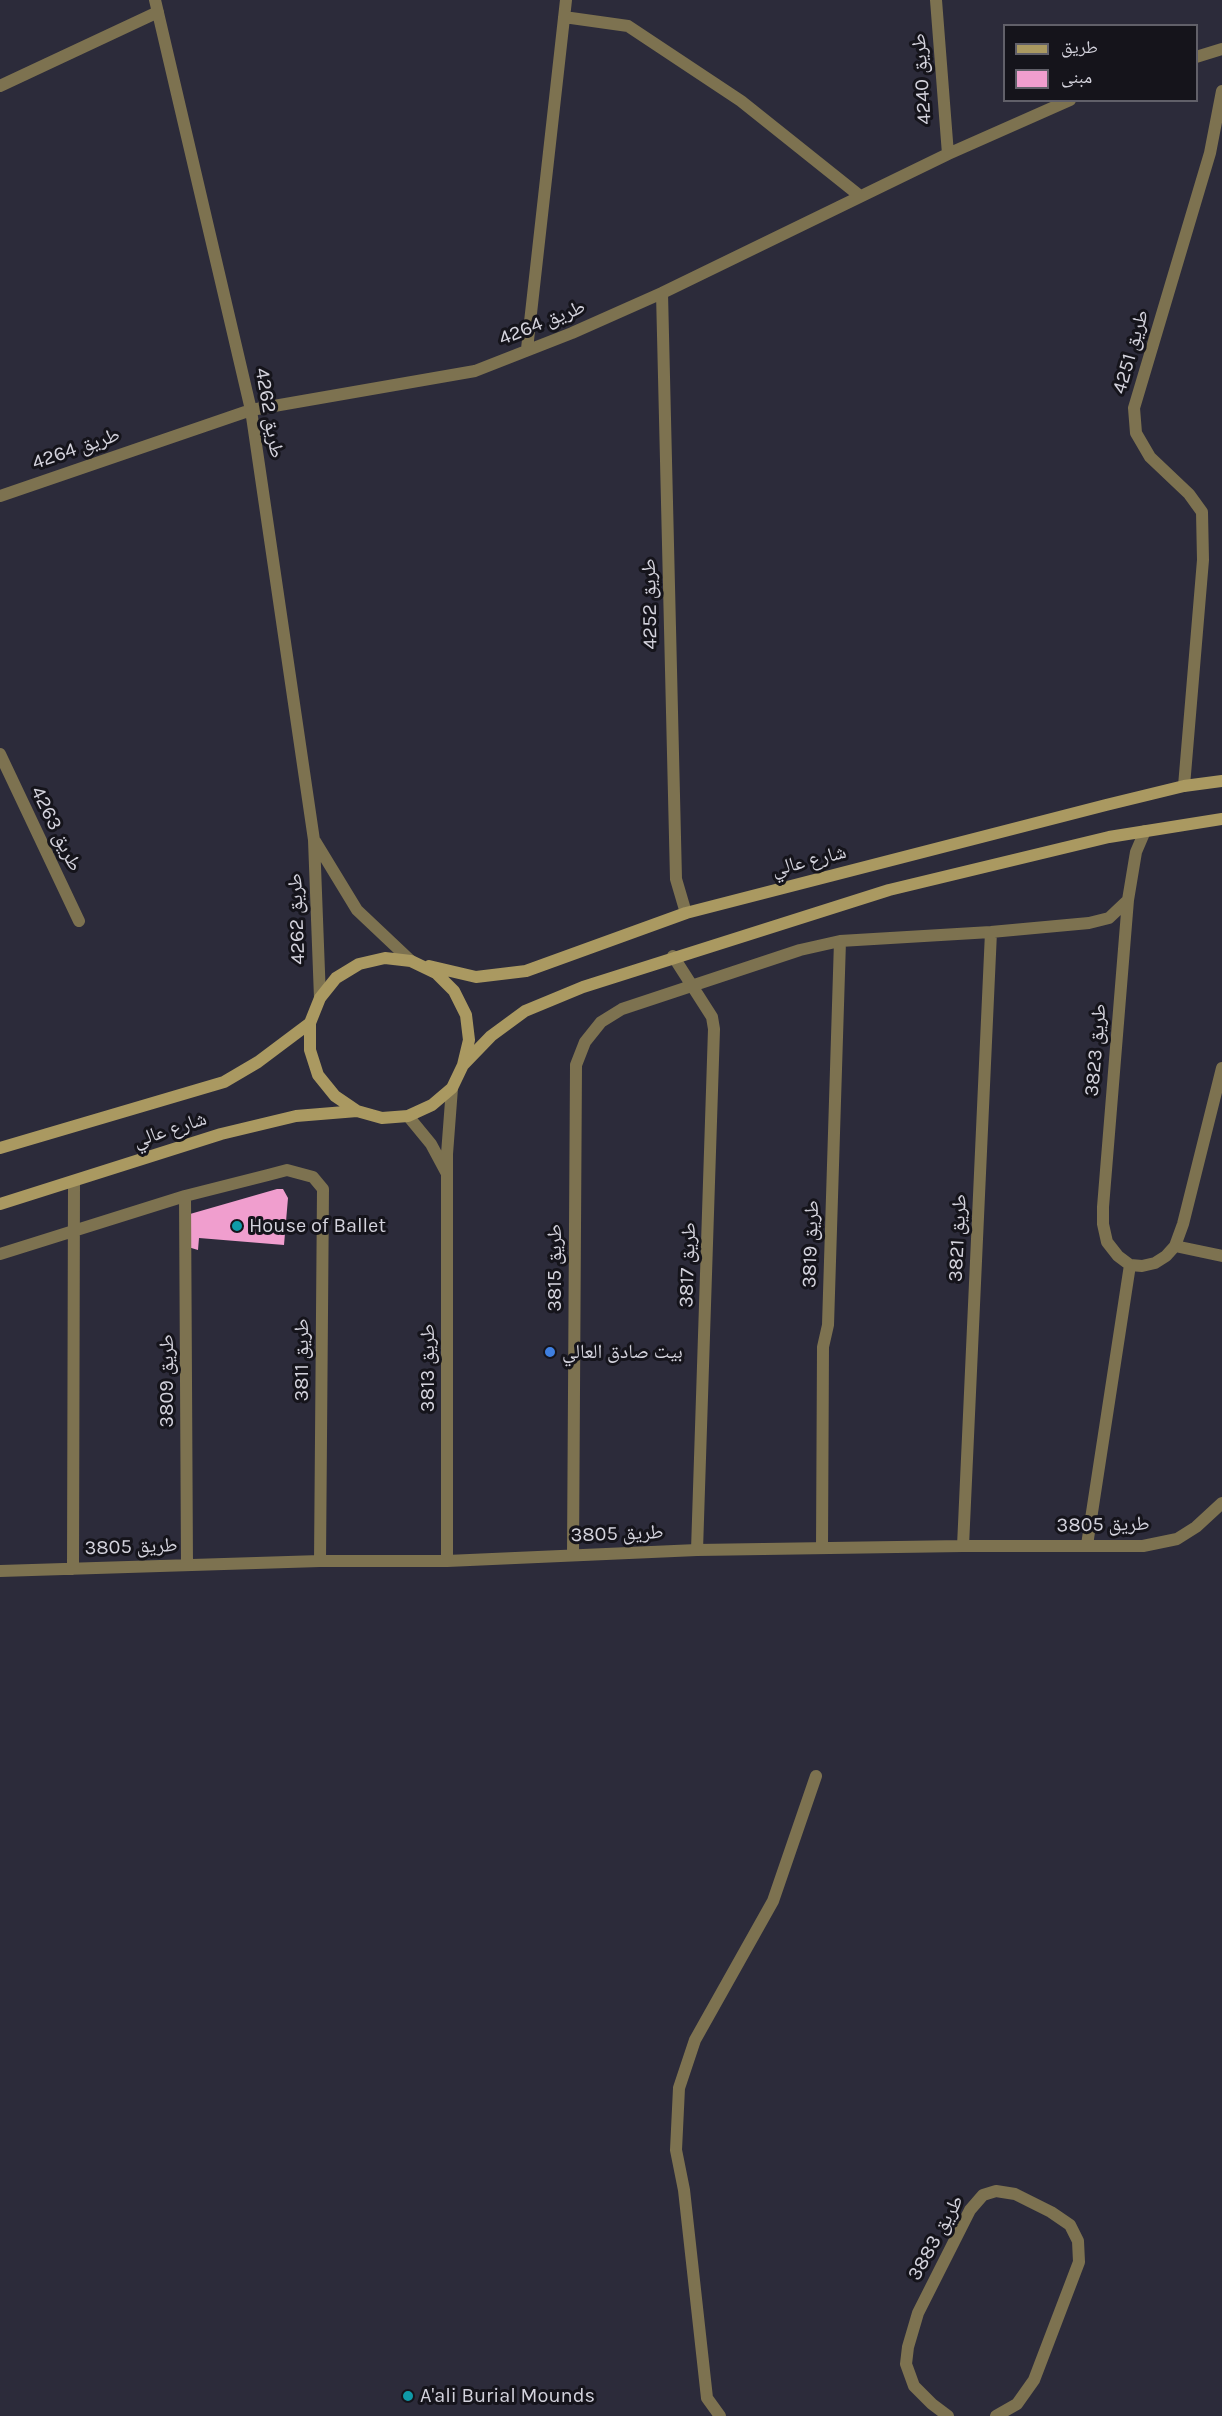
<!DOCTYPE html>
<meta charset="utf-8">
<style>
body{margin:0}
#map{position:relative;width:1222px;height:2416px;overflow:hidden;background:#2c2b3a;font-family:Karla,"Noto Naskh Arabic",sans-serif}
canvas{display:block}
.legend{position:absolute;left:1003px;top:24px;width:195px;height:78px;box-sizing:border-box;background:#15141b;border:2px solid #616069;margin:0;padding:8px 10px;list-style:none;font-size:18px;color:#d4d3dd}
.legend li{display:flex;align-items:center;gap:12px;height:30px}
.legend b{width:30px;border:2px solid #616069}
</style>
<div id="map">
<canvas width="1222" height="2416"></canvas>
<ul class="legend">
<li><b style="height:8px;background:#aa9961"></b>طريق</li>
<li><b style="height:16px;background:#f09ece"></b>مبنى</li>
</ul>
</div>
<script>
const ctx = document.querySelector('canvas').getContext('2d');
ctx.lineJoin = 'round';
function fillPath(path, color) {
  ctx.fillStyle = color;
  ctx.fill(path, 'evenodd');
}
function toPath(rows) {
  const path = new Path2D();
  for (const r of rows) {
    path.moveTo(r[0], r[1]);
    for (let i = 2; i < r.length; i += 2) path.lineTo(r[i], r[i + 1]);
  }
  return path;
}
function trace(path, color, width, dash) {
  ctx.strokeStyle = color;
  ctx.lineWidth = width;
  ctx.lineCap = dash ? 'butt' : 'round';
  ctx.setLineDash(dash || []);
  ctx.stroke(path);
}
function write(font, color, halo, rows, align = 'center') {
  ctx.font = font + ' Karla,"Noto Naskh Arabic",sans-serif';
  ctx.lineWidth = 6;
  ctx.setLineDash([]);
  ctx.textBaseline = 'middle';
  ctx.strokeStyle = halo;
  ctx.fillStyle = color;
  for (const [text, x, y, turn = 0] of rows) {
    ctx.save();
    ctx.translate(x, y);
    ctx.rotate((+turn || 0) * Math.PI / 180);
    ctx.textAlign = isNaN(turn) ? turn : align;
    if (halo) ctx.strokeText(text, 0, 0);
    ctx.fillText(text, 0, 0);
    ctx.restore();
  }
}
fillPath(toPath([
 [277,1189,283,1189,288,1198,284,1245,199,1238,198,1250,188,1247,190,1214]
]), '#f09ece');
trace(toPath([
 [720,2416,707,2398,684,2190,676,2150,679,2088,695,2040,773,1901,816,1776]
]), '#7d7250', 12);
trace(toPath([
 [155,0,251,410,314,840,320,998],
 [936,0,948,154],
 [564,17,628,26,741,101,860,196],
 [1196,57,1222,49],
 [0,86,158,12],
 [662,293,676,879,686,913],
 [527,349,566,0],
 [0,496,251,410,475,371,572,333,662,293,948,154,1070,100],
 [0,754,79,921],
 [1184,786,1203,560,1202,512,1189,494,1150,457,1136,433,1134,408,1210,153,1222,91],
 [1145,831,1136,852,1128,900,1103,1207,1103,1224,1107,1242,1118,1256,1130,1265,1142,1266,1155,1263,1166,1256,1175,1246,1183,1224,1222,1068],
 [315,841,357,910,411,961],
 [673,956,712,1017,714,1029,697,1550],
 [408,1116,431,1144,446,1172],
 [185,1196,187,1565],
 [1175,1246,1222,1256],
 [0,1254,185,1196,268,1175,287,1170,313,1177,323,1189,320,1561],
 [1087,1545,1130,1265],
 [963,1546,991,932],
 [822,1548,823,1347,828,1325,840,941],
 [573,1555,576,1065,585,1042,601,1022,622,1009,800,950,840,941,991,932,1089,923,1109,918,1128,900],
 [447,1561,447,1154,452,1088],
 [73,1569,74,1181],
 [0,1571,320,1561,447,1561,697,1550,963,1546,1143,1546,1177,1539,1196,1527,1222,1503],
 [948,2416,932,2404,914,2386,906,2364,908,2347,918,2313,970,2210,983,2195,996,2191,1015,2194,1051,2212,1070,2225,1078,2241,1079,2262,1034,2380,1017,2404,996,2416]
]), '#7d7250', 12);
trace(toPath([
 [429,966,476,977,526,971,686,913,1106,805,1184,786,1222,781],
 [463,1065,469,1040,466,1015,454,991,436,973,411,961,385,958,359,964,336,978,320,998,310,1023,310,1050,318,1075,335,1096,357,1111,382,1118,408,1116,432,1105,452,1088,463,1065,491,1036,525,1011,583,987,889,890,1109,837,1222,819],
 [0,1148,224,1082,258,1062,310,1023],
 [0,1204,221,1134,296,1116,357,1111]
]), '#aa9961', 12);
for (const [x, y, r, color] of [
 [237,1226,6,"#0f9aa8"],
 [550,1352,6,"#3f7fe0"],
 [408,2396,6,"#0f9aa8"]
]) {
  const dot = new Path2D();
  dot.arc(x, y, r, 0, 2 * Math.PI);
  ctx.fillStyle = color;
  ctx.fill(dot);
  trace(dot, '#15141b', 2);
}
write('20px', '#d4d3dd', '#15141b', [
 ["طريق 4240",922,79,-94],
 ["طريق 4264",542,323,-22],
 ["طريق 4251",1131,352,-74],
 ["طريق 4262",269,413,80],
 ["طريق 4264",76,449,-19],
 ["طريق 4252",650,604,-91],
 ["طريق 4263",56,829,64],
 ["شارع عالي",809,861,-14],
 ["طريق 4262",297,919,-92],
 ["طريق 3823",1096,1050,-85],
 ["شارع عالي",170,1130,-18],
 ["طريق 3821",958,1238,-87],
 ["طريق 3819",811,1244,-88],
 ["طريق 3817",688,1265,-88],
 ["طريق 3815",555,1268,-90],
 ["طريق 3811",302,1360,-90],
 ["طريق 3813",428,1368,-90],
 ["طريق 3809",167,1381,-90],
 ["طريق 3805",1103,1525,-1],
 ["طريق 3805",617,1534,-2],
 ["طريق 3805",131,1547,-2],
 ["طريق 3883",936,2238,-61]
]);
write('20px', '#d4d3dd', '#15141b', [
 ["House of Ballet",249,1226],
 ["بيت صادق العالي",562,1352],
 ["A'ali Burial Mounds",420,2396]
], 'left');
</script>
